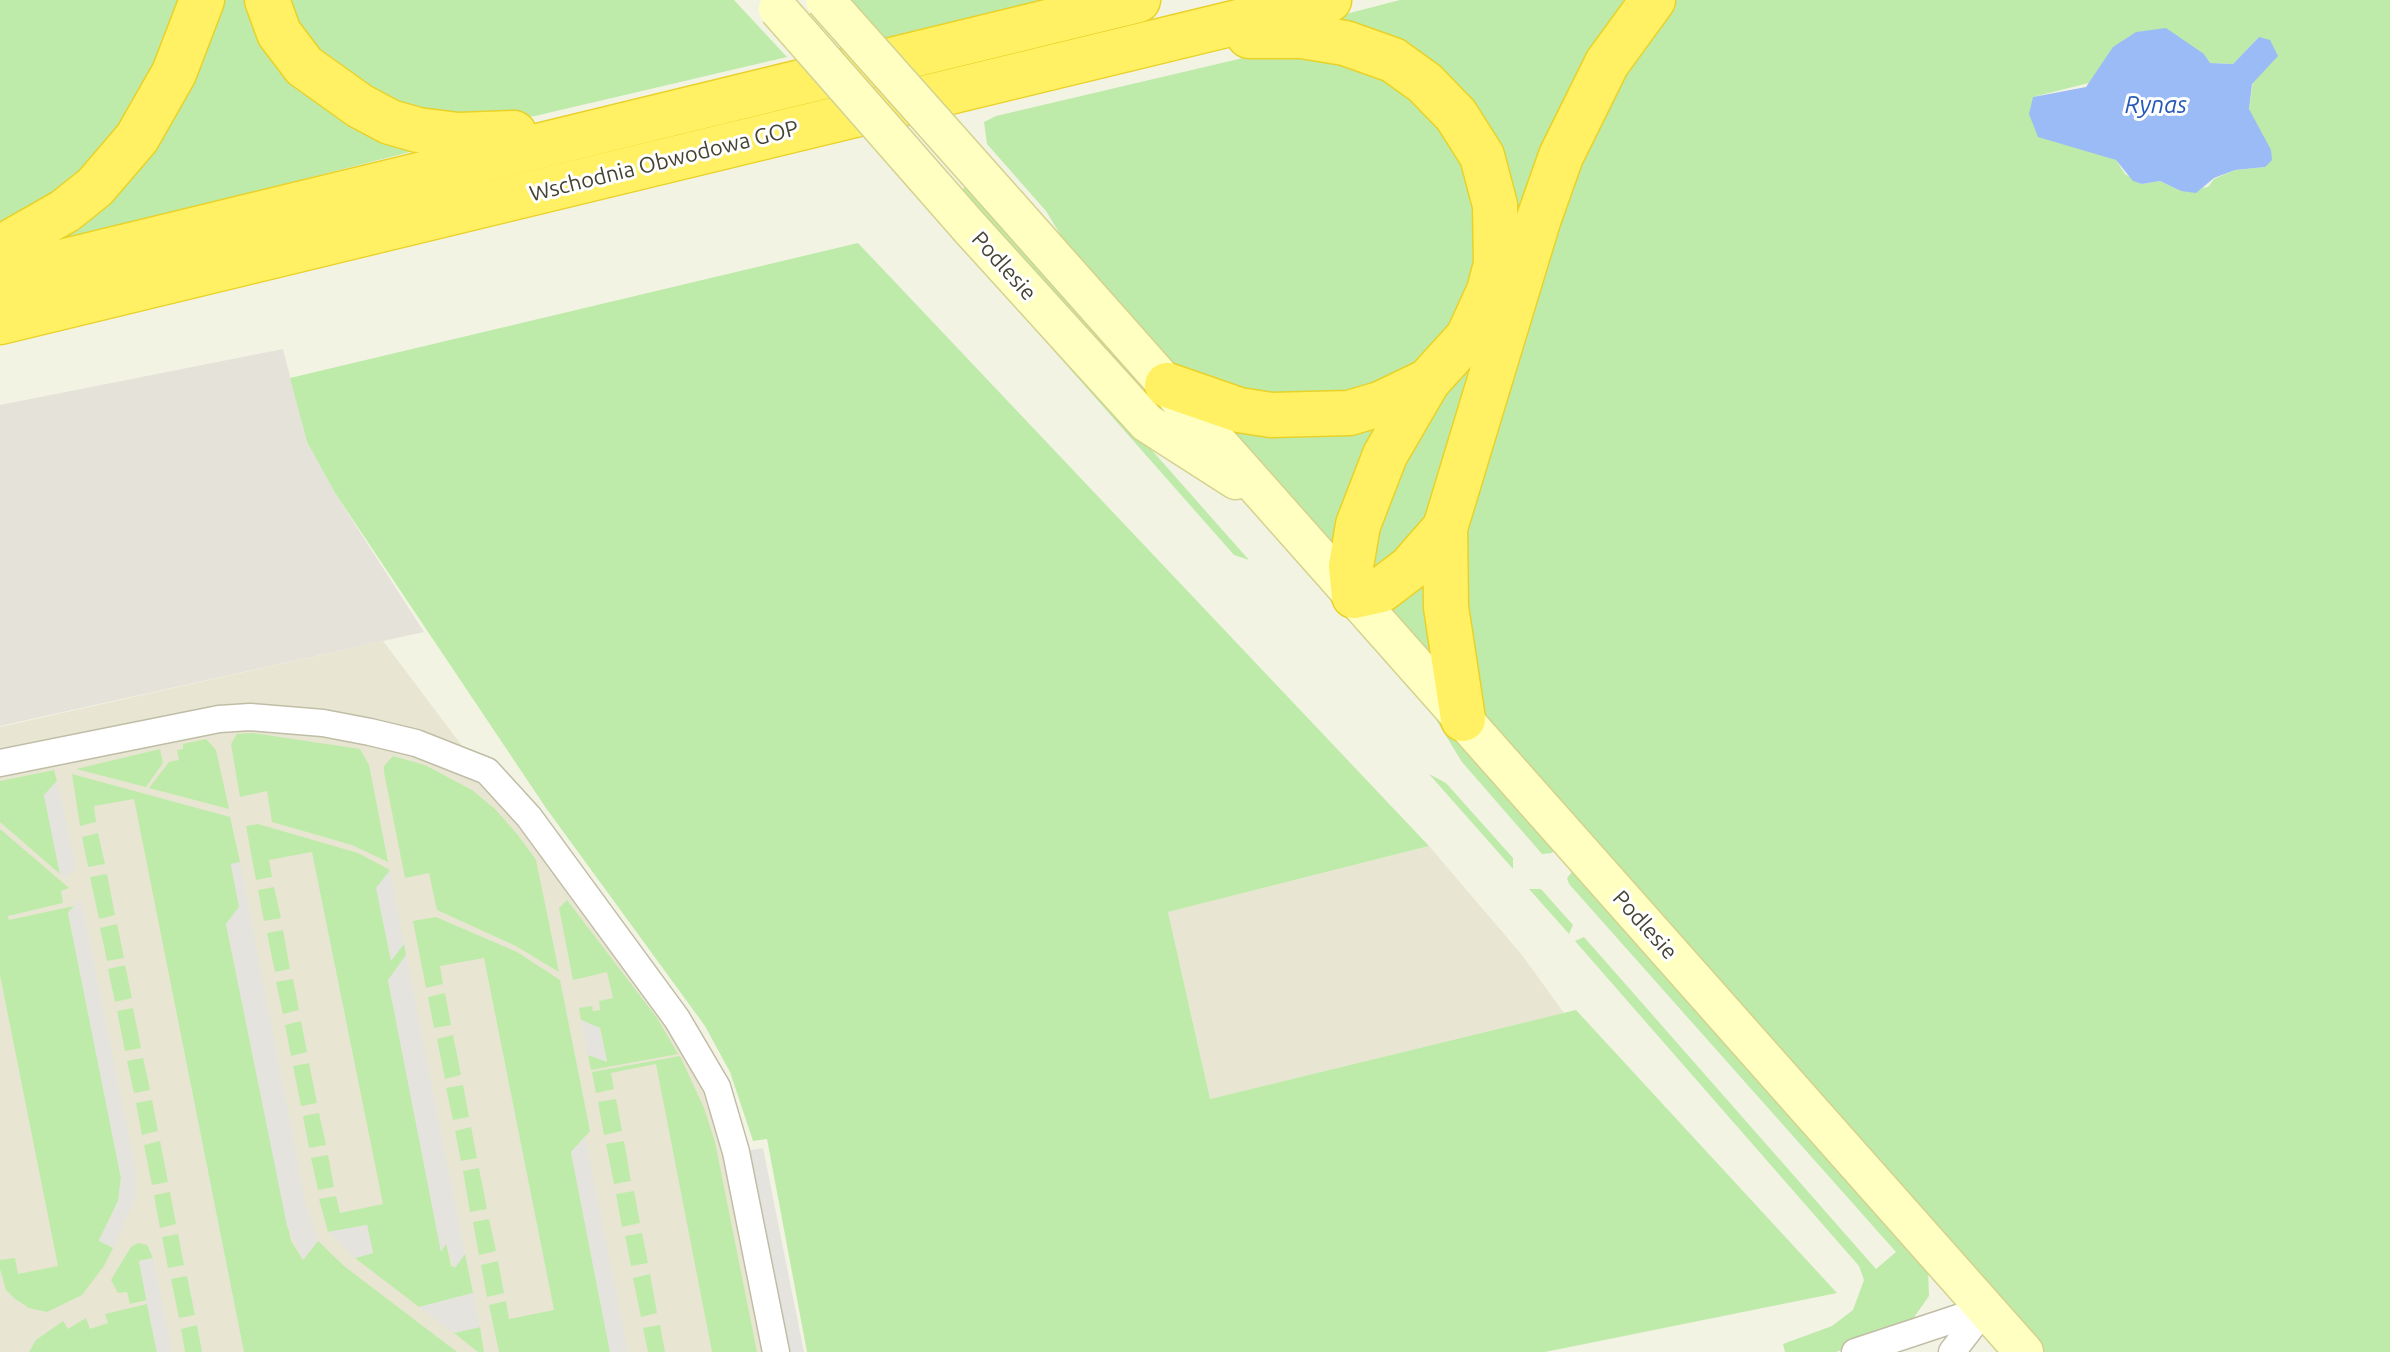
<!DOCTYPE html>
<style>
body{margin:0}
canvas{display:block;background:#f3f3e4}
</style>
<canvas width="2390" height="1352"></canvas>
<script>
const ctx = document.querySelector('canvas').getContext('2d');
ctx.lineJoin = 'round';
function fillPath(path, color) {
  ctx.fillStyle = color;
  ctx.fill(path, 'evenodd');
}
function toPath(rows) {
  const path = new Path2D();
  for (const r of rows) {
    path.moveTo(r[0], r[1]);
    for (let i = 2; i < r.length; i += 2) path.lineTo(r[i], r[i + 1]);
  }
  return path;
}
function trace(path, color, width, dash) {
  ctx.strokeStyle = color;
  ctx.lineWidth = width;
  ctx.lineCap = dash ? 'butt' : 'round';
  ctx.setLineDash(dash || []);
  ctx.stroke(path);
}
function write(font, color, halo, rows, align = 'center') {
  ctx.font = font + ' Ubuntu,sans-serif';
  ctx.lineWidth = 6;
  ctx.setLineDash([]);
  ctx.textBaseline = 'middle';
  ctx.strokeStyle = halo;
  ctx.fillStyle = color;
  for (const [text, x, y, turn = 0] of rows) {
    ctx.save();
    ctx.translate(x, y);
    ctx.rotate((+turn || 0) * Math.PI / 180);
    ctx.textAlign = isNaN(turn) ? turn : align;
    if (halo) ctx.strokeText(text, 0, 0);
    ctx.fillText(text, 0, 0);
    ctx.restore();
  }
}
fillPath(toPath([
 [383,641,663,1012,703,1086,718,1124,765,1352,0,1352,0,727],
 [1429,846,1522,955,1564,1013,1210,1099,1168,912]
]), '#e8e6d2');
fillPath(toPath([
 [283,349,307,442,335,493,424,632,0,726,0,405]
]), '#e5e3d9');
fillPath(toPath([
 [0,0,189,0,106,156,0,233],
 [213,0,254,0,417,146,410,152,26,250],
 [282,0,734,0,787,57,535,116,484,122,429,120,337,76],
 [844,0,1045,0,879,39],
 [1400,0,1632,0,1507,271,1494,153,1319,21],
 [1669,0,2390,0,2390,1352,2042,1352,1485,717,1453,570,1571,169],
 [2259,37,2249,109,2257,128,2265,167,2235,170,2214,179,2208,187,2181,191,2160,181,2142,184,2125,174,2116,160,2101,153,2033,97,2204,54,2210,63,2233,64],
 [1277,50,1385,75,1428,105,1475,183,1480,270,1440,345,1379,394,1269,404,1169,366,1074,257,1046,211,987,144,984,122,996,116],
 [967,186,1193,435,1188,439,1153,400,1102,357,960,191],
 [858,243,1429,846,1168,912,1210,1099,1576,1010,1837,1293,1545,1352,807,1352,767,1139,753,1141,730,1072,705,1026,546,808,335,493,307,442,290,378],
 [987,275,1026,308,1249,560,1234,555],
 [1482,344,1433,528,1361,585,1394,452],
 [1406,401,1342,560,1211,411],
 [1429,564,1446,671,1377,605],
 [1404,680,1555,848,1552,853,1542,854,1462,762,1435,718],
 [253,733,360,749,369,765,388,862,352,845,272,822,267,791,240,797,231,744,237,734],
 [206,739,216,750,229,809,149,788,169,762,179,760,177,750,183,749,183,744],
 [160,749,163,763,146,787,76,769],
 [393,756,425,765,472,790,495,809,517,834,536,860,559,972,516,946,437,910,429,873,405,878,384,772,384,766],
 [54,770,57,781,44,795,60,874,0,822,0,781],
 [72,774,230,817,240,862,231,865,239,907,226,924,291,1241,303,1260,318,1241,344,1266,457,1352,244,1352,134,799,94,806,96,822,80,826],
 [1429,774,1446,783,1513,858,1513,869],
 [258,824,358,853,390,870,377,889,391,960,404,944,406,955,388,980,441,1250,446,1243,451,1266,455,1267,465,1254,473,1293,419,1307,355,1258,373,1253,367,1225,328,1232,319,1199,336,1196,340,1213,383,1204,312,852,269,860,272,877,256,880,246,826],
 [0,829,69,888,61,891,63,903,8,916,9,920,74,906,68,913,121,1178,118,1201,99,1240,113,1248,104,1266,82,1295,47,1312,29,1308,14,1298,6,1290,0,1269,0,1260,15,1258,18,1274,58,1266,0,975],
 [98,833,105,864,88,867,82,837],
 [1573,871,1928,1268,1929,1296,1910,1323,1836,1352,1785,1352,1783,1344,1832,1326,1853,1310,1864,1280,1859,1266,1575,941,1584,937,1876,1269,1896,1252,1569,884,1567,878],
 [107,874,115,915,99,919,90,877],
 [274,887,281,918,264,921,258,890],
 [1529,889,1541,889,1573,925,1569,934],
 [567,900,657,1018,678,1054,591,1070,588,1055,607,1061,600,1028,581,1020,579,1008,592,1006,593,1011,600,1010,599,1001,613,998,607,972,573,980,559,908],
 [436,917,517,952,560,980,590,1131,571,1152,610,1352,499,1352,489,1305,506,1301,509,1319,554,1310,484,958,440,966,443,984,426,988,413,921],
 [117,924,124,958,107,961,100,928],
 [283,930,290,969,275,972,267,933],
 [125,965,132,998,115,1002,108,969],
 [293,979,299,1010,283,1014,276,982],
 [445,993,451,1025,434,1028,428,997],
 [133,1008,141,1048,125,1051,117,1011],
 [301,1021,307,1052,291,1056,285,1025],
 [453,1035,461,1075,445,1079,437,1039],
 [680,1056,704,1108,715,1142,757,1352,712,1352,656,1064,611,1073,614,1089,596,1093,592,1072],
 [143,1058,150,1090,134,1093,127,1061],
 [309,1063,317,1103,301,1106,293,1066],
 [463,1085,469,1117,453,1120,446,1088],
 [616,1099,622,1131,604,1135,598,1102],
 [152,1100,158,1131,142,1135,136,1103],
 [319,1113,326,1145,309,1148,303,1116],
 [471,1127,477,1158,461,1161,455,1131],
 [160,1141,168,1182,152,1185,144,1145],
 [624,1141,631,1181,614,1184,606,1144],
 [328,1155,334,1187,318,1190,311,1158],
 [479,1168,487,1209,470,1212,463,1171],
 [634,1191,640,1223,622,1227,616,1194],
 [170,1192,176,1224,160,1228,154,1195],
 [489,1219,496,1251,479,1255,473,1222],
 [642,1233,648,1263,631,1266,625,1236],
 [178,1234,184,1265,168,1268,162,1237],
 [138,1243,147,1245,153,1258,139,1261,147,1300,130,1304,127,1292,118,1293,111,1280,131,1247],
 [498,1261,504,1293,487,1297,481,1265],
 [650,1274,657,1313,641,1317,633,1278],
 [187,1276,195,1315,179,1318,171,1279],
 [147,1304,157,1352,29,1352,36,1340,63,1321,68,1329,86,1318,90,1329,108,1323,105,1314],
 [197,1325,202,1352,185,1352,181,1329],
 [660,1325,665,1352,648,1352,643,1328],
 [480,1327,484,1352,478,1352,454,1333]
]), '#beeba9');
fillPath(toPath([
 [57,781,76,869,66,878,60,874,44,795],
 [240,862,306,1205,318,1241,303,1260,287,1226,226,924,239,907,231,864],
 [390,870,404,944,391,961,376,888],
 [81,899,135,1168,135,1199,113,1248,99,1241,118,1201,121,1178,68,912],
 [406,955,465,1254,455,1268,446,1244,441,1252,388,980],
 [581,1020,600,1028,607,1062,588,1055],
 [585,1137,628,1352,610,1352,571,1152],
 [763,1148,804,1352,786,1352,747,1151],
 [367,1225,373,1253,355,1258,328,1232],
 [153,1258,172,1352,157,1352,147,1304,139,1261],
 [473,1293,480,1327,454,1333,419,1307]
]), '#e4e3dd');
fillPath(toPath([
 [2166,28,2204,54,2210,63,2233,64,2259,37,2270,40,2278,56,2252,84,2249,109,2271,150,2272,160,2265,167,2235,170,2214,178,2196,193,2181,191,2160,181,2142,184,2133,181,2116,160,2038,137,2029,114,2033,97,2086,87,2113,47,2136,32]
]), '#9bbbf6');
const street = toPath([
 [0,763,219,719,250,717,323,723,370,732,416,743,487,771,529,817,677,1019,717,1087,736,1152,776,1352],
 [1855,1352,1985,1309],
 [1952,1352,1985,1309]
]);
const secondary = toPath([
 [1009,207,2024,1352],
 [970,228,1147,423,1236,480]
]);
const highway = toPath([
 [267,0,279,33,304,66,360,106,390,122,418,130,458,135,514,133],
 [0,248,65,211,95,187,137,138,174,73,202,0],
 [0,277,1138,0],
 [0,322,1329,0],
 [1428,381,1385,455,1358,525,1351,566,1354,596,1381,590,1410,568,1445,528,1538,221,1561,156,1607,63,1653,0],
 [1167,385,1239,410,1271,415,1349,413,1380,404,1428,381,1468,337,1489,291,1496,264,1495,205,1482,156,1456,115,1425,83,1393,60,1345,43,1302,36,1249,36],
 [1445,528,1446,607,1463,719]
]);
trace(street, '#c0bda6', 29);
trace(secondary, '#d4d28e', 41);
trace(highway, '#e9d128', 47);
trace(street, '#fff', 26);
trace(secondary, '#ffffc2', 38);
trace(highway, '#fff163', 44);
const secondaryBridge = toPath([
 [825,0,1009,207],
 [778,9,970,228]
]);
trace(secondaryBridge, '#d4d28e', 41, []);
trace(secondaryBridge, '#ffffc2', 38);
write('22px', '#464333', '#fff', [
 ["Wschodnia Obwodowa GOP",664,161,-14],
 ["Podlesie",1004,266,48],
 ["Podlesie",1645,925,48]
]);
write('italic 24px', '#2557ba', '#fff', [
 ["Rynas",2156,105]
]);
</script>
